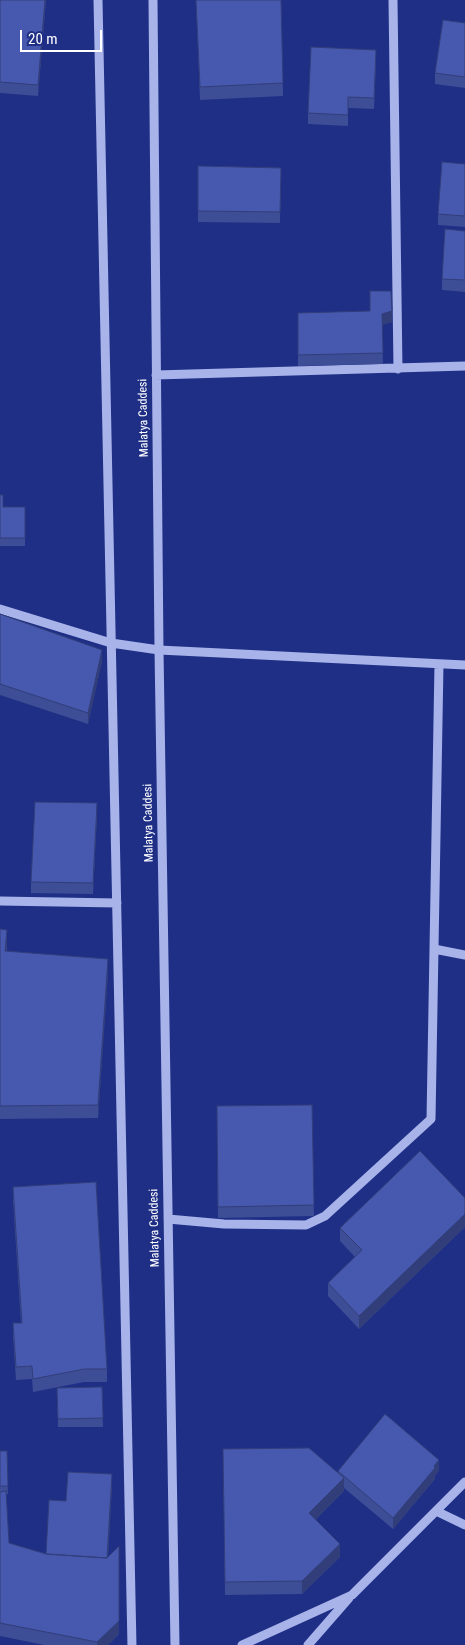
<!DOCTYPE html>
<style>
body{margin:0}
#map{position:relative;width:465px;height:1645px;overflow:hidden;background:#1f2f86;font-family:"Roboto Condensed",sans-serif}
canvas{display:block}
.scale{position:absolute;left:20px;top:30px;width:82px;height:22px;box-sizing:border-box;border:2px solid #fff;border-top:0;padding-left:6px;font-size:15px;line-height:18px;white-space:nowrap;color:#fff;-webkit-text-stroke:4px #1f2f86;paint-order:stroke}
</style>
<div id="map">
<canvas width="465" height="1645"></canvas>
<div class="scale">20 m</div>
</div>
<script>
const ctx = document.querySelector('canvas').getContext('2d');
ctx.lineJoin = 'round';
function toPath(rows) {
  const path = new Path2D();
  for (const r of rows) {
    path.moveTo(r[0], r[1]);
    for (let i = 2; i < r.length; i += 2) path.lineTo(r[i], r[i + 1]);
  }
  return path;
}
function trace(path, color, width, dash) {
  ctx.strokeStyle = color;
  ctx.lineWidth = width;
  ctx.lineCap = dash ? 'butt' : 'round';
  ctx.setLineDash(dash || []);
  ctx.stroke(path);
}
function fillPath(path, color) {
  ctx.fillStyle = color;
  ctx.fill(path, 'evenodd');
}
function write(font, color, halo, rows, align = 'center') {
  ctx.font = font + ' "Roboto Condensed",sans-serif';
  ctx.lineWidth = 4;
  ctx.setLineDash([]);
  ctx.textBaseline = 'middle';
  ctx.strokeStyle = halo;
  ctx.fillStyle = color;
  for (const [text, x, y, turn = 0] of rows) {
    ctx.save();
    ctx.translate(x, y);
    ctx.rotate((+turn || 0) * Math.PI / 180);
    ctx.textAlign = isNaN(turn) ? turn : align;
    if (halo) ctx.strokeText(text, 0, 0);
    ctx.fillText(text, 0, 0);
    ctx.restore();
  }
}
trace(toPath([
 [98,0,132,1645],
 [153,0,159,650,175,1645],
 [393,0,398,369],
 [156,375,465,366],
 [0,609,111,643,159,650,465,665],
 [0,901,117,903],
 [434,949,465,955],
 [168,1219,224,1224,306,1225,325,1216,431,1119,439,664],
 [436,1511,465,1525],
 [242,1645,352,1595,465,1482],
 [308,1645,349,1598]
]), '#a8b3ea', 9);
fillPath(toPath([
 [0,0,46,0,38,96,0,93],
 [196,0,281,0,283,96,200,100],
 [465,23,465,88,435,84,435,73],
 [376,61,374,109,348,108,348,126,308,124,308,113],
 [465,164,465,227,438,225,438,214],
 [198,166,281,168,280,223,198,222],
 [465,231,465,292,442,290,442,279],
 [298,313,392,322,382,325,383,364,298,366],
 [0,495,3,507,25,507,25,546,0,546],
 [0,614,102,661,88,724,0,695],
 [97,814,93,894,31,893,31,882],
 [0,929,7,943,7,951,108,972,98,1118,0,1119],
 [312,1105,314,1216,218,1218,217,1106],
 [13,1187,107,1369,107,1382,84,1382,33,1392,32,1379,16,1380,13,1336,13,1323,21,1323,13,1200],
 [465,1198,465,1227,359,1329,328,1296,328,1283,355,1257,340,1241,340,1228],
 [102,1387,103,1427,58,1427,57,1388],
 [223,1449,338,1472,338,1471,439,1471,435,1476,435,1479,393,1529,344,1488,344,1491,316,1519,340,1557,302,1594,225,1595],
 [0,1451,7,1451,8,1494,6,1494,9,1543,46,1554,66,1501,112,1485,108,1557,119,1634,108,1645,44,1645,0,1636]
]), '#3d4d96');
fillPath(toPath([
 [45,0,46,0,38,96,38,85],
 [392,311,392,322,382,325,382,314],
 [102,650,102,661,88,724,88,713],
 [97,803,97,814,93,894,93,883],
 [7,930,7,943,5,964,5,951],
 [108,959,108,972,98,1118,98,1105],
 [465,1214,465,1227,359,1329,359,1316],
 [439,1460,439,1471,435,1476,435,1479,393,1529,393,1518],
 [112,1474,112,1485,107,1571,107,1559],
 [344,1478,344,1491,309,1526,309,1513],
 [340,1544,340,1557,302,1594,302,1581],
 [119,1621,119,1634,108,1645,97,1645,97,1642]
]), '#323e7a');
const building = toPath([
 [0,0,45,0,38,85,0,82,0,0],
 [196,0,281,0,283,83,200,87,196,0],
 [443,20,465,23,465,77,435,73,443,20],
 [311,47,376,50,374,98,348,97,348,115,308,113,311,47],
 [442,162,465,164,465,216,438,214,442,162],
 [198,166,281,168,280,212,198,211,198,166],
 [445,229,465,231,465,280,442,279,445,229],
 [370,291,391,291,392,311,382,314,383,353,298,355,298,313,370,311,370,291],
 [0,495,3,495,3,507,25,507,25,538,0,538,0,495],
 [0,614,102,650,88,713,0,684,0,614],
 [35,802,97,803,93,883,31,882,35,802],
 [0,929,7,930,5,951,108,959,98,1105,0,1106,0,929],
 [312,1105,314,1205,218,1207,217,1106,312,1105],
 [420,1151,465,1198,465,1214,359,1316,328,1283,362,1250,340,1228,420,1151],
 [96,1182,107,1369,84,1369,33,1379,32,1366,16,1367,13,1323,22,1323,13,1187,96,1182],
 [102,1387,103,1418,58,1419,57,1388,102,1387],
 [385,1414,439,1460,434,1466,435,1468,393,1518,338,1471,385,1414],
 [309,1448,344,1478,309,1513,340,1544,302,1581,225,1582,223,1449,309,1448],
 [0,1451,7,1451,8,1486,0,1486,0,1451],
 [68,1472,112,1474,107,1558,46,1554,49,1500,66,1501,68,1472],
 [6,1491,9,1543,46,1554,107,1558,119,1546,119,1621,97,1642,0,1623,0,1492,6,1491]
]);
fillPath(building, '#4759ae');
trace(building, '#323e7a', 1);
write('12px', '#fff', '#1f2f86', [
 ["Malatya Caddesi",144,418,-91],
 ["Malatya Caddesi",149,823,-91],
 ["Malatya Caddesi",155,1228,-91]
]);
</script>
